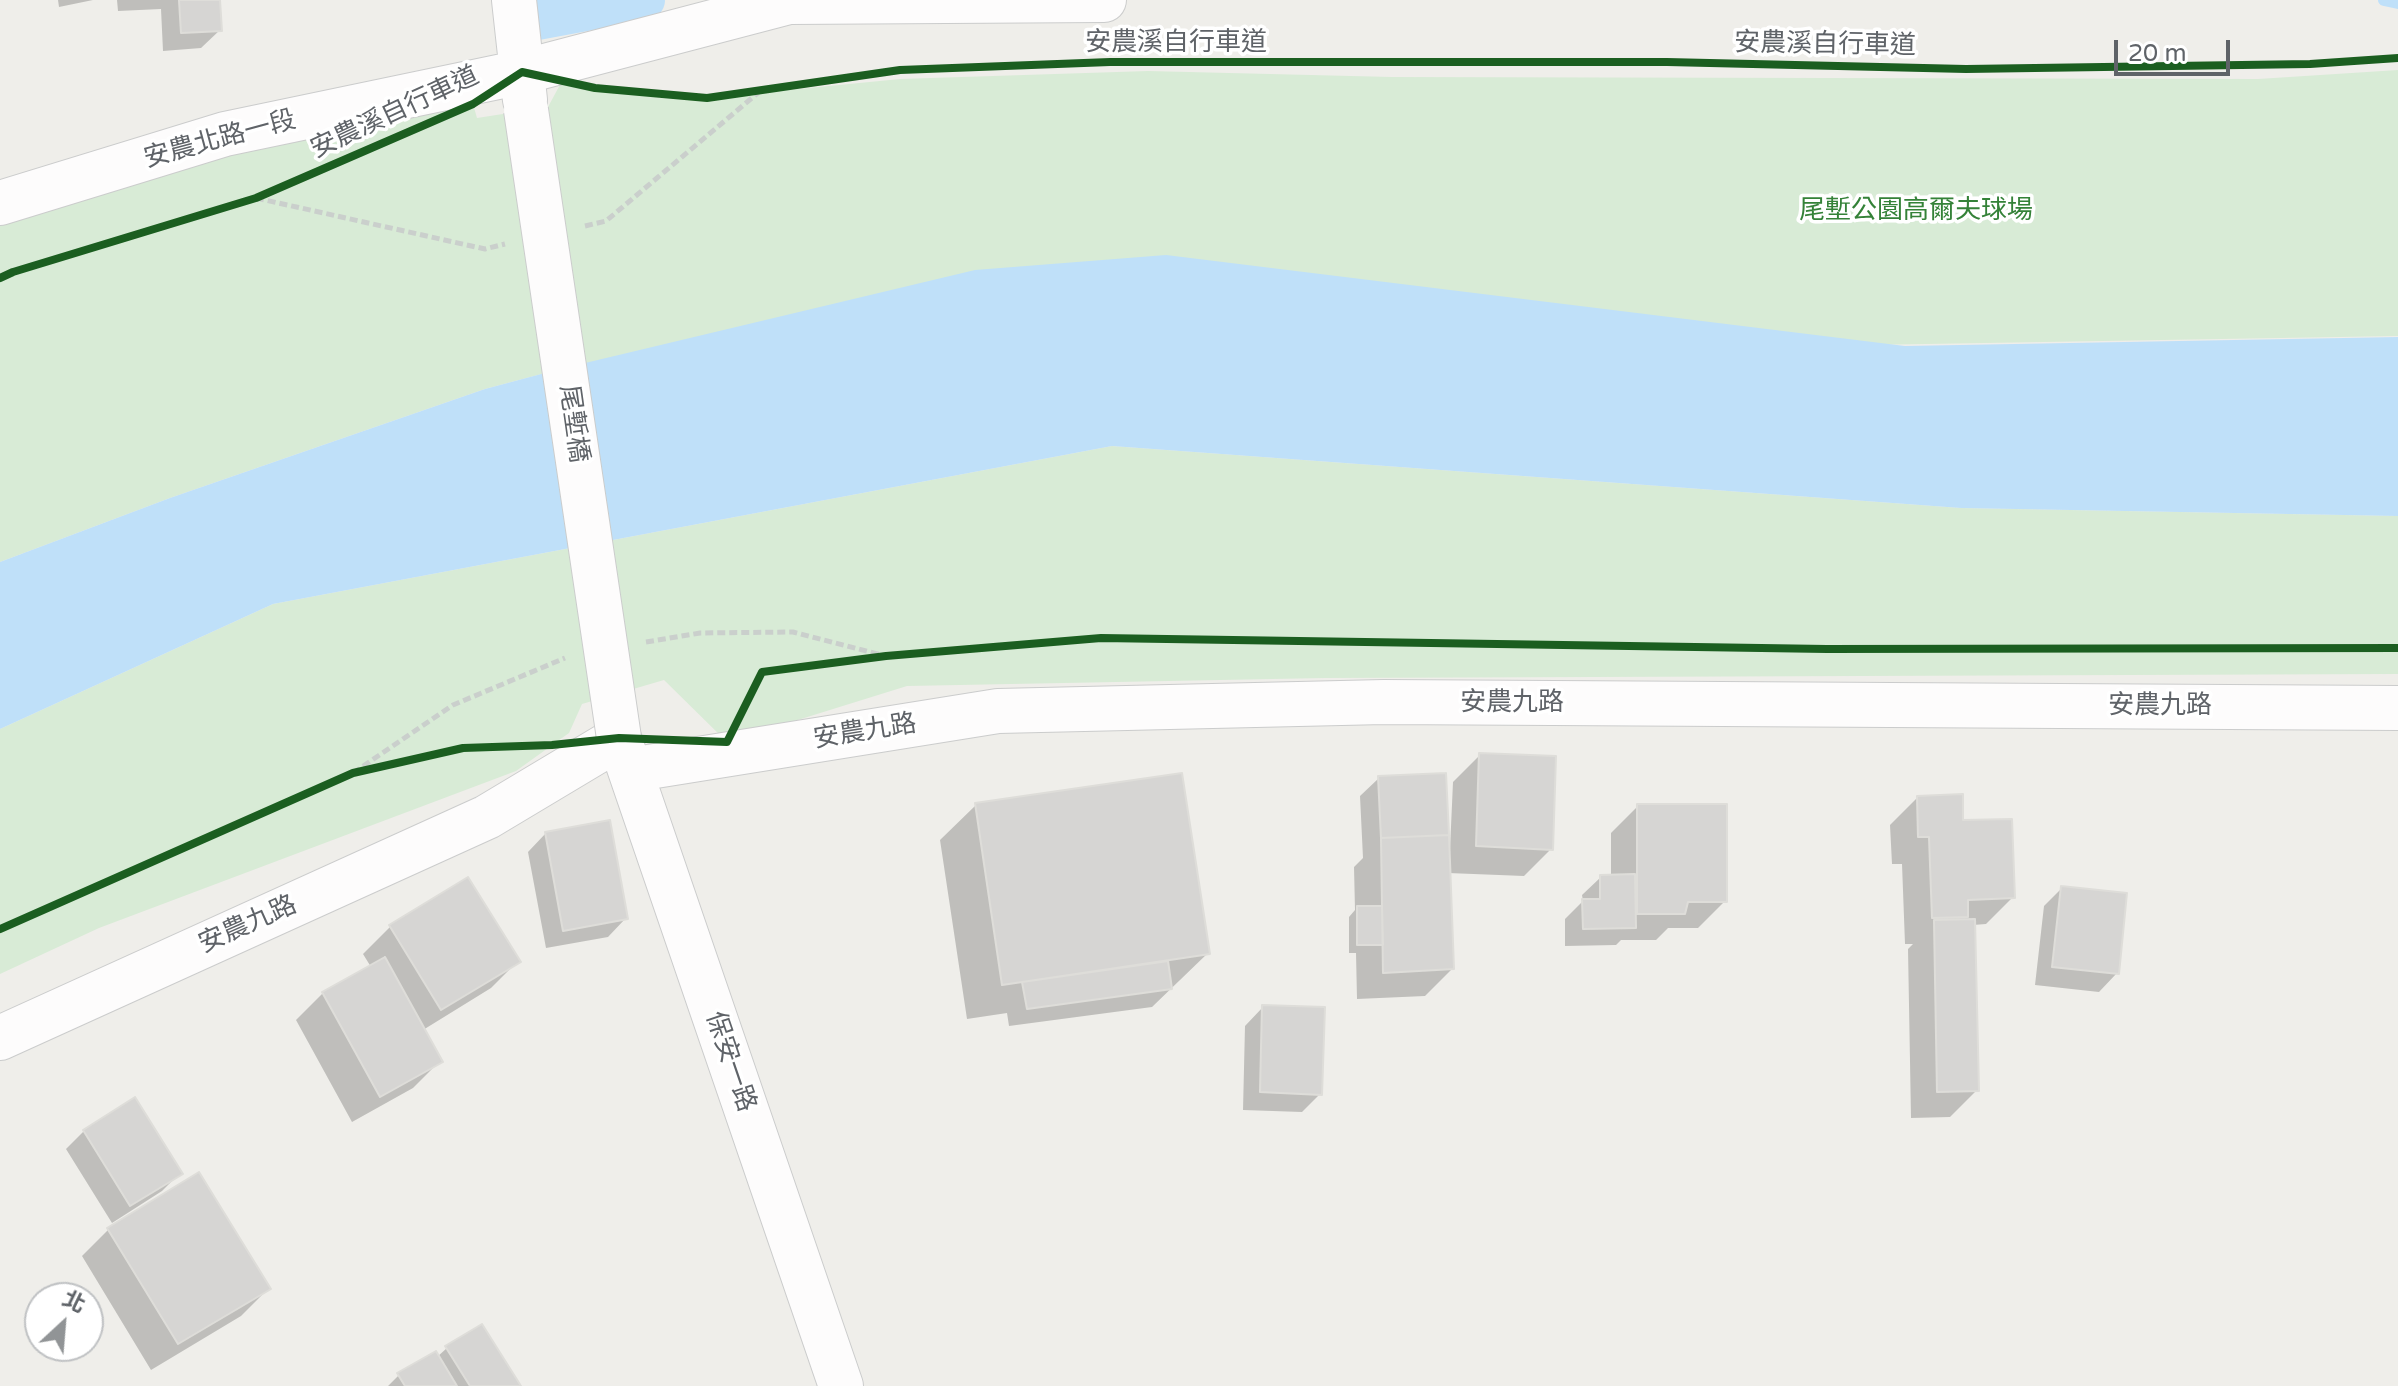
<!DOCTYPE html>
<meta charset="utf-8">
<style>
body{margin:0}
#map{position:relative;width:2398px;height:1386px;overflow:hidden;background:#efeeea;font-family:"Varela Round","Noto Sans TC",sans-serif}
canvas{display:block}
.north{position:absolute;left:24px;top:1282px;width:80px;height:80px;box-sizing:border-box;background:#fff;border:2px solid #bfc1c3;border-radius:50%;rotate:26deg;font-size:22px;font-weight:700;line-height:32px;text-align:center;color:#5f6368}
.north::after{content:'';display:block;margin:auto;width:28px;height:36px;background:#919496;clip-path:polygon(50% 0,100% 100%,50% 72%,0 100%)}
.scale{position:absolute;left:2114px;top:40px;width:116px;height:36px;box-sizing:border-box;border:4px solid #5f6368;border-top:0;padding-left:10px;font-size:24px;line-height:28px;white-space:nowrap;color:#5f6368;-webkit-text-stroke:6px #fff;paint-order:stroke}
</style>
<div id="map">
<canvas width="2398" height="1386"></canvas>
<div class="north">北</div>
<div class="scale">20 m</div>
</div>
<script>
const ctx = document.querySelector('canvas').getContext('2d');
ctx.lineJoin = 'round';
function fillPath(path, color) {
  ctx.fillStyle = color;
  ctx.fill(path, 'evenodd');
}
function toPath(rows) {
  const path = new Path2D();
  for (const r of rows) {
    path.moveTo(r[0], r[1]);
    for (let i = 2; i < r.length; i += 2) path.lineTo(r[i], r[i + 1]);
  }
  return path;
}
function trace(path, color, width, dash) {
  ctx.strokeStyle = color;
  ctx.lineWidth = width;
  ctx.lineCap = dash ? 'butt' : 'round';
  ctx.setLineDash(dash || []);
  ctx.stroke(path);
}
function write(font, color, halo, rows, align = 'center') {
  ctx.font = font + ' "Varela Round","Noto Sans TC",sans-serif';
  ctx.lineWidth = 7;
  ctx.setLineDash([]);
  ctx.textBaseline = 'middle';
  ctx.strokeStyle = halo;
  ctx.fillStyle = color;
  for (const [text, x, y, turn = 0] of rows) {
    ctx.save();
    ctx.translate(x, y);
    ctx.rotate((+turn || 0) * Math.PI / 180);
    ctx.textAlign = isNaN(turn) ? turn : align;
    if (halo) ctx.strokeText(text, 0, 0);
    ctx.fillText(text, 0, 0);
    ctx.restore();
  }
}
fillPath(toPath([
 [2398,70,2398,336,568,367,485,389,170,498,0,562,0,203,473,104,477,118,548,107,562,81,595,88,707,98,900,79,1148,71,1392,77,2258,79],
 [1112,446,1961,508,2398,516,2398,674,1325,678,907,686,727,742,664,680,582,704,569,733,516,771,99,928,0,974,0,729,273,604]
]), '#d8ebd6');
fillPath(toPath([
 [1166,255,1905,346,2398,337,2398,516,1961,508,1112,446,273,604,0,729,0,562,170,498,485,389,560,369,975,270]
]), '#bfe0f9');
fillPath(toPath([
 [58,0,93,0,59,7],
 [117,0,218,0,220,30,201,48,163,51,161,9,118,11],
 [1480,755,1551,849,1524,876,1448,873,1452,969,1425,996,1357,999,1356,953,1349,953,1349,917,1355,910,1354,867,1363,858,1360,796,1379,778,1447,849,1450,849,1453,782],
 [1917,798,1961,823,2013,897,1986,924,1973,925,1977,1090,1950,1117,1911,1118,1908,949,1913,944,1905,944,1902,864,1892,864,1890,825],
 [976,805,1208,953,1152,1007,1009,1026,1007,1013,967,1019,940,840],
 [1638,806,1725,901,1698,928,1668,928,1656,940,1621,940,1616,945,1565,946,1565,919,1583,901,1582,895,1601,877,1611,877,1611,833],
 [546,833,626,918,608,937,546,948,528,852],
 [468,880,518,961,491,988,423,1030,440,1061,413,1088,352,1122,296,1020,323,993,371,967,363,954,390,927],
 [2062,888,2117,973,2099,992,2035,985,2044,906],
 [1263,1007,1320,1094,1302,1112,1243,1110,1245,1026],
 [84,1131,180,1173,162,1191,112,1223,66,1149],
 [109,1229,268,1289,241,1316,151,1370,82,1256],
 [447,1348,517,1386,388,1386,399,1375,437,1357]
]), '#0003');
trace(toPath([
 [2384,0,2398,3]
]), '#bfe0f9', 12);
trace(toPath([
 [535,0,537,20,645,0]
]), '#bfe0f9', 40);
const building = toPath([
 [179,0,220,0,222,31,181,33,179,0],
 [1479,753,1556,756,1553,850,1476,846,1479,753],
 [1182,773,1210,954,1002,985,975,803,1182,773],
 [1446,773,1449,835,1381,838,1378,776,1446,773],
 [1963,794,1963,820,2012,819,2015,898,1968,900,1968,917,1932,918,1929,837,1918,837,1917,796,1963,794],
 [1637,804,1727,804,1727,902,1688,902,1685,914,1637,914,1637,804],
 [610,820,628,919,563,931,545,832,610,820],
 [1449,835,1454,969,1383,973,1381,838,1449,835],
 [1635,874,1636,928,1583,929,1582,899,1600,899,1600,875,1635,874],
 [468,877,521,962,441,1010,389,925,468,877],
 [2061,886,2127,893,2119,974,2052,967,2061,886],
 [1357,906,1382,906,1383,945,1357,945,1357,906],
 [1975,919,1979,1091,1937,1092,1934,920,1975,919],
 [385,957,443,1062,380,1097,322,992,385,957],
 [1168,961,1172,989,1027,1009,1022,982,1168,961],
 [1262,1005,1325,1007,1322,1095,1260,1092,1262,1005],
 [135,1097,183,1174,130,1206,83,1130,135,1097],
 [199,1172,271,1289,178,1344,107,1228,199,1172],
 [482,1324,521,1386,470,1386,445,1346,482,1324],
 [436,1351,457,1386,405,1386,397,1373,436,1351]
]);
fillPath(building, '#d6d5d3');
trace(building, '#deddd9', 2);
const street = toPath([
 [514,0,525,100],
 [0,203,225,134,522,72,789,2,1104,0],
 [630,770,998,711,1384,702,2398,708],
 [0,1038,487,817,619,738,841,1386]
]);
trace(street, '#cbcccc', 46);
trace(toPath([
 [256,198,485,249,505,244],
 [585,226,606,221,759,92],
 [646,642,700,633,793,632,886,656],
 [353,773,453,705,565,658]
]), '#cacfcc', 5, [8, 4]);
trace(street, '#fdfcfc', 44);
const streetBridge = toPath([
 [526,110,619,738]
]);
trace(streetBridge, '#cbcccc', 46, []);
trace(streetBridge, '#fdfcfc', 44);
trace(toPath([
 [0,278,13,272,256,198,473,104,522,72,595,88,707,98,900,70,1110,62,1667,62,1966,69,2310,64,2398,58],
 [0,929,353,773,463,748,552,745,619,738,727,742,762,672,886,656,1101,638,1827,649,2398,648]
]), '#1b5e20', 8);
write('26px', '#5f6368', '#fff', [
 ["安農溪自行車道",1176,43],
 ["安農溪自行車道",1825,45,1],
 ["安農溪自行車道",395,113,-25],
 ["安農北路一段",220,140,-15],
 ["尾塹橋",573,424,82],
 ["安農九路",1512,703],
 ["安農九路",2160,706],
 ["安農九路",865,732,-9],
 ["安農九路",248,925,-24],
 ["保安一路",730,1062,71]
]);
write('26px', '#348238', '#fff', [
 ["尾塹公園高爾夫球場",1916,211]
]);
</script>
